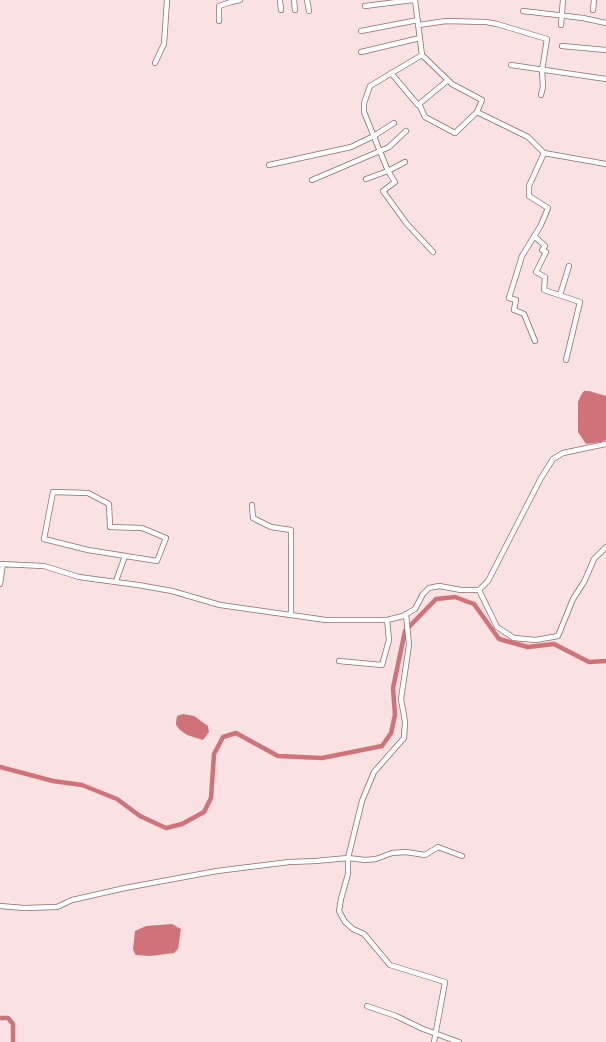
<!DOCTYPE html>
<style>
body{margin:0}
canvas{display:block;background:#fae2e2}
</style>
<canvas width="606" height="1042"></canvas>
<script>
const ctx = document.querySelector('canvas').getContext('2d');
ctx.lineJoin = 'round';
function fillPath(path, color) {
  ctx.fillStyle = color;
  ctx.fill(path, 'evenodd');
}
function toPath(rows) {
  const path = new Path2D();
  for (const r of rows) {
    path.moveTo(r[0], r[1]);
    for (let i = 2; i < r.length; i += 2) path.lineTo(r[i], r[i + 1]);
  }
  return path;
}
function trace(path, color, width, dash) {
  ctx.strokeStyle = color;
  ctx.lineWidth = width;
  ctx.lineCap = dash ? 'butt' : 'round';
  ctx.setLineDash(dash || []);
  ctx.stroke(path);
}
fillPath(toPath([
 [584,391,589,391,606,396,606,440,601,442,586,444,578,432,578,402,581,395],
 [183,714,194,716,208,726,209,732,203,740,187,735,180,730,176,725,176,722,177,716],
 [172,924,181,929,178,949,174,953,150,956,136,955,135,954,133,949,135,931,146,926]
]), '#cf7379');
trace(toPath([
 [0,767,53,781,82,785,117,799,140,816,166,828,182,824,204,812,211,798,214,754,223,737,236,733,278,756,322,758,382,746,391,733,395,715,393,688,405,631,436,599,455,597,474,604,499,639,528,647,554,644,589,662,606,661],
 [0,1018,8,1018,13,1024,13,1042]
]), '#cf7379', 4.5);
const street = toPath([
 [280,0,281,10],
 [294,0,295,10],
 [307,0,309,11],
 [415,0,422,55,370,86,364,103,364,112,388,171,395,182,383,191,407,224,433,252],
 [365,6,413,0],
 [593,10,594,0],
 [523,11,583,18,606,23],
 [219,21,219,6,231,2,240,0],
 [419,25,446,21,486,22,497,24,547,39,542,70,543,87,541,95],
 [561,25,563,0],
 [361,31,418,20],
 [562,46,606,50],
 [361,52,420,38],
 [422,55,452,84,482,100,477,112,528,137,544,153],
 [155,63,164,44,167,0],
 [511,65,606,79],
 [391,73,418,105,448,80],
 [419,104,425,117,455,133,477,112],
 [269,165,351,147,374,136,394,123],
 [366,179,388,171,405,162],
 [312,180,380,151,389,147,406,131],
 [534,236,545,246,542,250,546,252,536,272,545,277,544,290,580,302,566,360],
 [560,295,569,266],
 [535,341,524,314,514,310,516,300,509,298,522,256,541,225,548,208,529,196,529,186,544,153,606,164],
 [53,492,88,493,109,504,110,527,142,528,166,538,157,561,88,550,44,539,53,492],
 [252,505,253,518,271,527,291,530,291,615],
 [0,564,44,566,79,577,138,585,172,591,220,605,326,620,387,620,403,616,415,609,423,594,429,588,439,586,461,590,479,590,488,581,541,478,553,459,563,453,606,444],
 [116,581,125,556],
 [0,584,3,564],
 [479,590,497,627,514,638,536,640,558,636,573,599,584,582,594,559,606,547],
 [406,614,409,645,401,699,405,722,404,738,374,772,362,801,348,858,348,874,341,899,339,911,345,922,353,929,364,934,390,965,445,982,434,1042],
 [339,661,382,665,389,640,387,620],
 [0,906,24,908,57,907,72,900,125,888,217,871,289,862,316,861,348,858,366,860,376,859,392,853,406,852,425,855,438,847,462,856],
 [367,1006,396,1016,423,1029,459,1042]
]);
trace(street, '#8e6b6c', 6);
trace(street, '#fff', 4.5);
</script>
